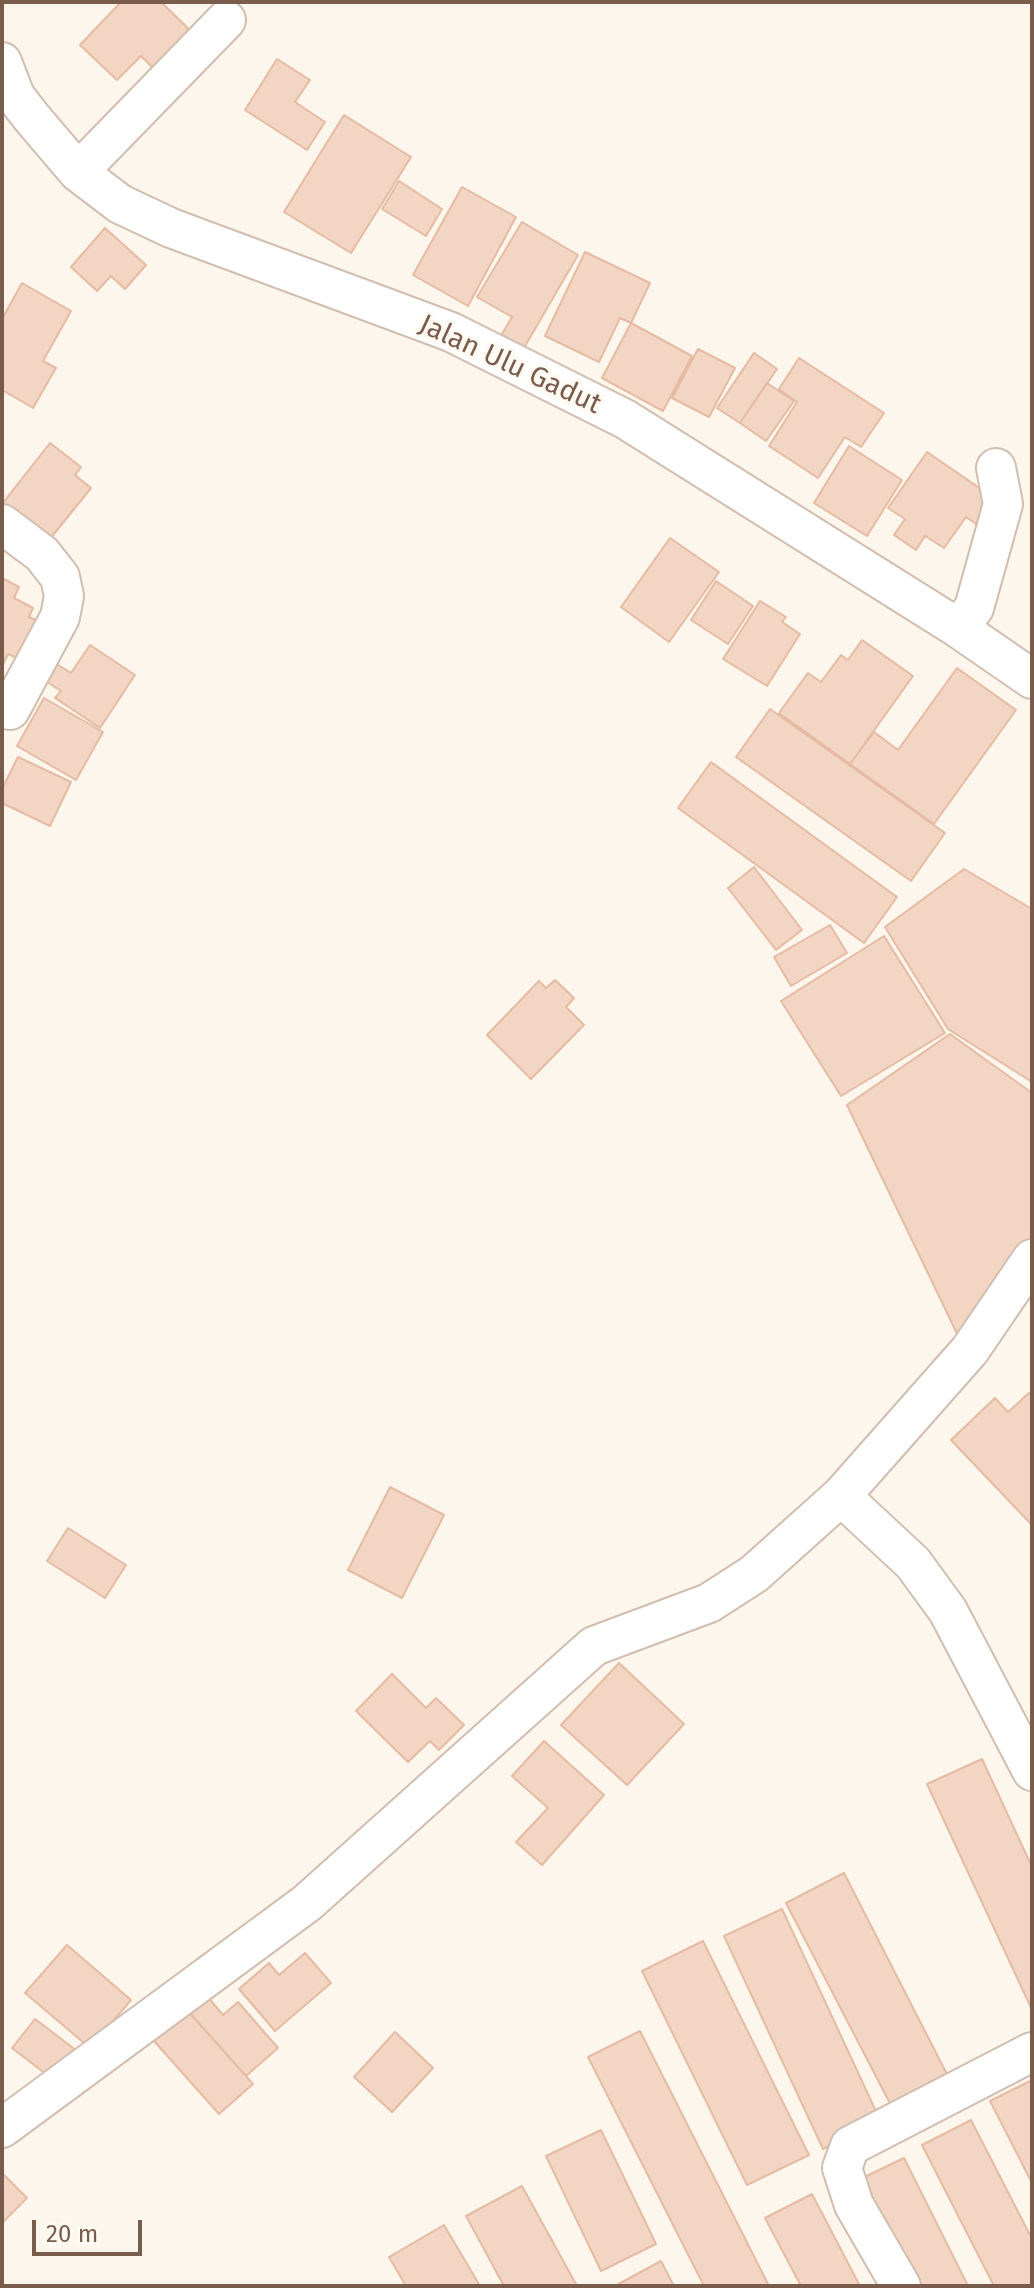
<!DOCTYPE html>
<style>
body{margin:0}
#map{position:relative;width:1034px;height:2288px;overflow:hidden;background:#fdf6ec;font-family:"Fira Sans",sans-serif}
canvas{display:block}
.frame{position:absolute;inset:0;border:4px solid #7a5c4d;pointer-events:none}
.scale{position:absolute;left:32px;top:2220px;width:110px;height:36px;box-sizing:border-box;border:4px solid #7a5c4d;border-top:0;padding-left:10px;font-size:24px;line-height:28px;white-space:nowrap;color:#7a5c4d;-webkit-text-stroke:6px #fffaf3;paint-order:stroke}
</style>
<div id="map">
<canvas width="1034" height="2288"></canvas>
<div class="frame"></div>
<div class="scale">20 m</div>
</div>
<script>
const ctx = document.querySelector('canvas').getContext('2d');
ctx.lineJoin = 'round';
function fillPath(path, color) {
  ctx.fillStyle = color;
  ctx.fill(path, 'evenodd');
}
function toPath(rows) {
  const path = new Path2D();
  for (const r of rows) {
    path.moveTo(r[0], r[1]);
    for (let i = 2; i < r.length; i += 2) path.lineTo(r[i], r[i + 1]);
  }
  return path;
}
function trace(path, color, width, dash) {
  ctx.strokeStyle = color;
  ctx.lineWidth = width;
  ctx.lineCap = dash ? 'butt' : 'round';
  ctx.setLineDash(dash || []);
  ctx.stroke(path);
}
function write(font, color, halo, rows, align = 'center') {
  ctx.font = font + ' "Fira Sans",sans-serif';
  ctx.lineWidth = 7;
  ctx.setLineDash([]);
  ctx.textBaseline = 'middle';
  ctx.strokeStyle = halo;
  ctx.fillStyle = color;
  for (const [text, x, y, turn = 0] of rows) {
    ctx.save();
    ctx.translate(x, y);
    ctx.rotate((+turn || 0) * Math.PI / 180);
    ctx.textAlign = isNaN(turn) ? turn : align;
    if (halo) ctx.strokeText(text, 0, 0);
    ctx.fillText(text, 0, 0);
    ctx.restore();
  }
}
const building = toPath([
 [121,2,161,2,198,38,162,77,141,56,117,80,80,45,121,2],
 [277,59,310,80,295,102,325,122,307,150,245,110,277,59],
 [344,115,411,157,351,253,284,212,344,115],
 [399,181,442,209,426,236,382,209,399,181],
 [462,187,516,217,468,306,413,275,462,187],
 [522,222,578,255,521,353,499,339,512,317,477,297,522,222],
 [105,228,146,265,125,289,111,276,97,291,71,267,105,228],
 [585,252,650,283,631,323,620,318,599,362,545,336,585,252],
 [22,283,71,311,43,361,56,368,33,408,2,390,2,319,22,283],
 [631,323,692,356,663,411,602,378,631,323],
 [698,349,735,368,709,417,672,398,698,349],
 [754,353,777,369,740,423,717,408,754,353],
 [799,358,884,413,861,447,845,437,818,478,769,446,797,402,779,389,799,358],
 [767,383,794,401,766,441,740,423,767,383],
 [50,443,81,467,75,475,91,488,41,550,2,518,2,504,50,443],
 [849,446,902,480,867,536,814,503,849,446],
 [927,452,997,500,979,526,966,517,944,548,925,536,916,550,894,535,905,519,888,508,927,452],
 [670,538,719,572,669,642,621,607,670,538],
 [2,578,19,587,14,598,33,608,29,617,38,621,19,659,8,654,2,667,2,578],
 [716,581,753,606,728,644,691,620,716,581],
 [760,601,786,617,782,622,800,634,767,686,723,659,760,601],
 [862,640,913,676,850,764,779,713,808,673,821,682,841,655,848,660,862,640],
 [90,645,135,675,100,728,55,698,61,691,44,680,55,663,71,673,90,645],
 [957,668,1016,710,934,824,850,764,874,732,898,750,957,668],
 [44,698,103,732,76,780,17,746,44,698],
 [770,709,945,833,911,881,736,757,770,709],
 [18,757,71,782,50,826,2,803,2,789,18,757],
 [711,762,897,897,864,943,678,808,711,762],
 [754,867,802,930,776,950,728,888,754,867],
 [964,869,1032,909,1032,1082,948,1029,885,927,964,869],
 [830,925,847,953,791,986,774,957,830,925],
 [884,936,945,1033,841,1096,781,1001,884,936],
 [555,980,574,998,566,1007,584,1025,531,1079,487,1035,539,981,546,988,555,980],
 [950,1034,1032,1093,1032,1240,962,1344,847,1105,950,1034],
 [1029,1393,1032,1396,1032,1525,951,1440,995,1398,1008,1412,1029,1393],
 [390,1487,444,1515,402,1598,348,1570,390,1487],
 [68,1528,126,1565,105,1598,47,1561,68,1528],
 [619,1663,684,1724,627,1785,561,1725,619,1663],
 [392,1674,426,1708,436,1698,464,1725,439,1750,430,1741,408,1762,356,1711,392,1674],
 [544,1741,604,1795,542,1865,516,1842,548,1808,512,1776,544,1741],
 [982,1759,1032,1867,1032,2010,927,1784,982,1759],
 [844,1873,953,2086,896,2115,786,1903,844,1873],
 [782,1909,881,2122,823,2149,724,1936,782,1909],
 [703,1941,809,2155,747,2185,642,1971,703,1941],
 [67,1945,131,2000,90,2048,25,1993,67,1945],
 [305,1953,331,1983,275,2031,239,1989,269,1963,279,1975,305,1953],
 [206,1995,223,2015,238,2002,278,2048,246,2076,188,2011,206,1995],
 [188,2011,253,2084,219,2114,154,2041,188,2011],
 [35,2019,81,2054,59,2084,12,2048,35,2019],
 [640,2031,769,2286,704,2286,588,2057,640,2031],
 [395,2032,433,2068,392,2112,354,2077,395,2032],
 [1032,2080,1032,2183,990,2101,1032,2080],
 [971,2120,1032,2239,1032,2286,994,2286,922,2145,971,2120],
 [601,2130,656,2244,601,2271,546,2156,601,2130],
 [904,2158,968,2286,906,2286,854,2182,904,2158],
 [2,2173,27,2198,3,2222,2,2221,2,2173],
 [522,2186,577,2286,504,2286,466,2216,522,2186],
 [812,2194,860,2286,801,2286,765,2218,812,2194],
 [444,2225,480,2286,406,2286,389,2257,444,2225],
 [661,2261,674,2286,615,2286,661,2261]
]);
fillPath(building, '#f3d5c3');
trace(building, '#e6bba3', 2);
const minor = toPath([
 [2,62,15,96,32,118,78,172,120,204,171,228,451,332,625,419,958,628,1032,679],
 [78,172,226,20],
 [2,524,42,554,60,577,64,596,60,617,10,710],
 [958,628,974,608,1003,504,996,468],
 [841,1496,913,1563,948,1611,1032,1771],
 [2,2128,307,1903,594,1646,709,1603,754,1574,841,1496,970,1350,1032,1259],
 [901,2286,854,2205,842,2168,850,2146,1032,2052]
]);
trace(minor, '#d1beb0', 42);
trace(minor, '#fff', 38);
write('28px', '#7a5c4d', '#fffaf3', [
 ["Jalan Ulu Gadut",510,365,25]
]);
</script>
